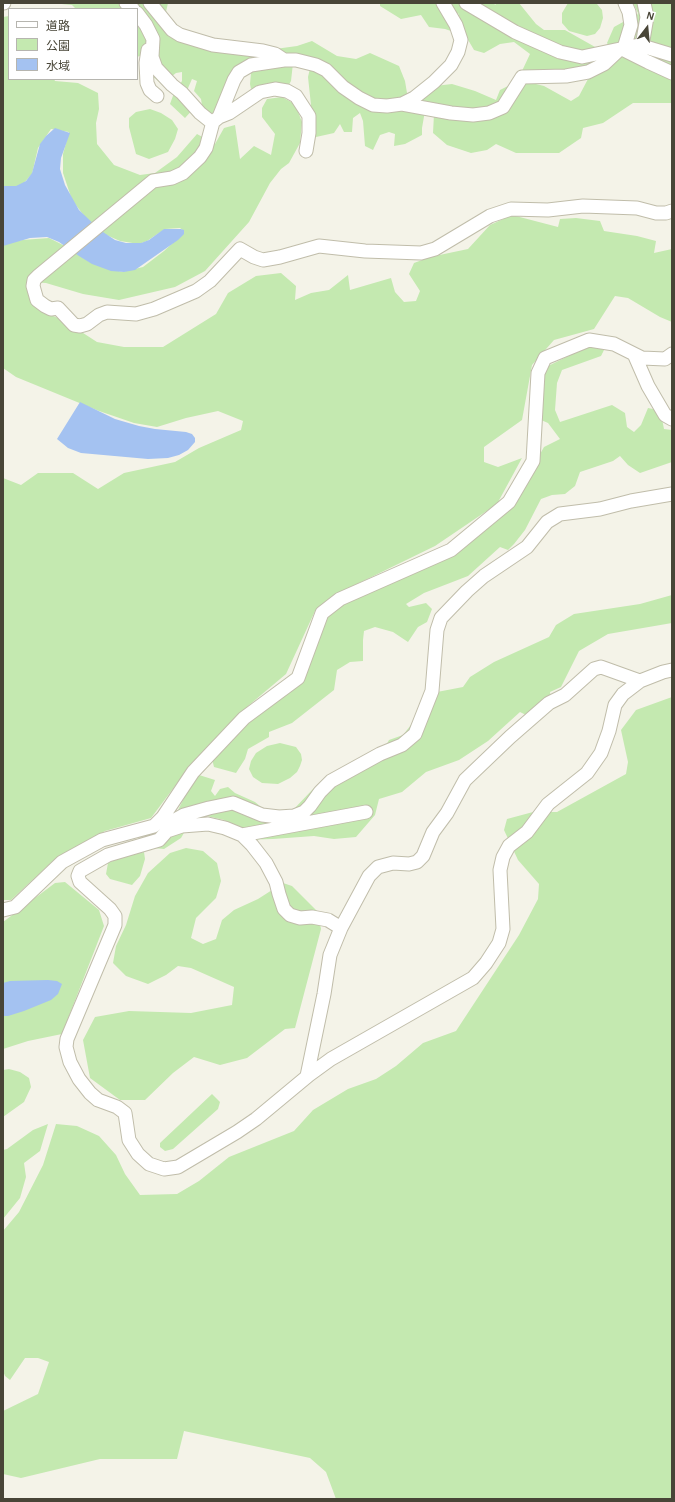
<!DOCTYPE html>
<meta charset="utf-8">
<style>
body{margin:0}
#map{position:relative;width:675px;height:1502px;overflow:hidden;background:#f4f3e8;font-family:"Alegreya Sans","Noto Sans JP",sans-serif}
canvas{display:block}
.frame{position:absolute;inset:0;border:4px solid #484537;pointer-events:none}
.legend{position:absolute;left:8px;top:8px;width:130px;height:72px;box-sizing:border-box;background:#fff;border:1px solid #b6b5af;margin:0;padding:5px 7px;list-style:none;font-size:12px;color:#484537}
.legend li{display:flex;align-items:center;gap:8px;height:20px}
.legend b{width:20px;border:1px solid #b6b5af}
.north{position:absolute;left:627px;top:8px;width:40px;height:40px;-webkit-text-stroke:3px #fff;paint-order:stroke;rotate:16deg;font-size:11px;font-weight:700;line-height:16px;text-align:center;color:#484537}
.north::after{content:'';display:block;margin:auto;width:14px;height:18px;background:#484537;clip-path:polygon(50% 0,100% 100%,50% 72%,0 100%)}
</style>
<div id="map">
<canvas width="675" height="1502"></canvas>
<div class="frame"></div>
<ul class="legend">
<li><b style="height:5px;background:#fff"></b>道路</li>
<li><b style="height:11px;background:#c4e9b0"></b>公園</li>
<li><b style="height:11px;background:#a4c2f1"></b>水域</li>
</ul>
<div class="north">N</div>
</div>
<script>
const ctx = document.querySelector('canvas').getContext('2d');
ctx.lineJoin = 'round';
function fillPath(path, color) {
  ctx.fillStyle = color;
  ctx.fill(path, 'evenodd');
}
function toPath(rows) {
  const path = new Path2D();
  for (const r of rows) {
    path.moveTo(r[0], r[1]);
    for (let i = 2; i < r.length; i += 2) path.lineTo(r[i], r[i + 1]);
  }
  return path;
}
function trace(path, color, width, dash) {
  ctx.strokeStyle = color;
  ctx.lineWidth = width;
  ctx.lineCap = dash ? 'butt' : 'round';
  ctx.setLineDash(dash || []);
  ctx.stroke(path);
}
fillPath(toPath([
 [51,3,168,3,164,21,177,37,275,49,297,46,312,41,337,56,356,59,370,53,399,66,405,81,407,93,416,96,435,86,452,84,475,91,496,100,500,90,520,80,544,86,571,101,579,96,588,79,604,60,618,56,650,65,672,74,672,103,633,103,603,123,583,128,581,138,559,153,516,153,496,144,487,150,471,153,447,145,433,133,434,114,432,103,425,111,422,128,422,135,405,144,394,146,395,134,389,132,380,135,373,150,365,146,363,121,360,113,353,118,352,132,344,132,340,124,334,133,316,137,310,124,311,105,308,77,311,64,293,63,291,81,286,90,269,83,251,89,250,84,251,73,245,72,221,115,204,118,201,99,194,91,197,81,192,79,185,95,195,107,185,118,170,104,174,93,182,81,182,72,176,73,162,84,151,75,147,53,137,57,137,9,76,9,72,5],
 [380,3,494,3,495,5,497,3,519,3,536,24,544,30,565,30,604,52,585,70,522,71,530,54,514,42,500,44,484,53,474,50,467,38,458,13,453,18,454,32,445,29,429,27,421,15,401,19,380,6],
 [568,3,597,4,602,10,603,18,600,28,595,34,587,36,569,31,562,23,562,13],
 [633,3,672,3,672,70,611,49,607,43,614,27,623,22,635,20,638,13],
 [9,16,9,79,54,79,55,81,78,83,98,93,99,109,96,123,97,144,114,165,140,175,155,173,177,157,197,134,215,144,224,128,235,125,240,159,254,146,271,155,275,134,262,117,262,108,267,99,282,97,295,104,302,122,300,143,289,163,281,169,270,183,249,222,205,271,175,287,119,300,83,294,46,283,29,282,28,294,41,311,63,320,97,342,124,347,163,347,216,314,228,293,256,276,281,273,296,286,295,300,311,293,329,290,348,275,350,290,391,278,395,292,404,302,416,301,420,291,409,274,414,263,430,257,468,249,490,225,512,215,558,227,560,219,576,218,600,221,604,231,637,236,656,241,654,253,672,249,672,322,660,317,628,298,615,296,594,329,554,340,532,365,522,420,484,447,484,462,498,467,522,458,497,504,435,546,353,586,315,611,286,674,248,706,187,770,151,818,105,831,55,859,11,900,3,900,3,478,21,485,38,473,73,473,98,489,124,473,175,462,199,448,241,430,243,421,218,411,186,418,157,427,134,423,99,411,16,377,3,368,3,244,22,240,49,238,65,246,88,261,122,272,143,267,164,251,178,238,184,231,180,228,165,229,147,241,139,244,120,241,104,234,85,217,72,200,63,173,63,154,69,132,51,129,38,148,32,174,21,186,3,188,3,17],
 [150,109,161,113,172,120,178,129,175,139,168,152,149,159,136,154,129,127,129,118,136,112],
 [596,347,604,350,601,356,562,370,557,383,555,410,560,422,612,405,625,413,627,427,634,432,641,425,648,408,658,410,662,419,664,429,672,430,672,462,640,473,628,465,620,456,613,461,580,472,575,486,565,494,552,495,541,499,525,530,514,544,508,550,500,547,468,576,424,593,406,604,409,607,426,603,432,609,427,622,418,627,408,642,393,632,375,627,364,631,363,640,363,661,350,662,337,670,334,690,292,723,269,732,269,737,248,749,245,759,236,773,214,767,212,759,236,730,295,684,325,618,334,608,454,552,512,503,544,447,560,439,548,423,541,420,543,377,548,366,585,348],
 [672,595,672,623,608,634,579,651,561,687,550,692,551,699,526,715,520,712,488,741,459,760,426,772,402,792,379,799,375,815,356,837,334,839,314,836,273,839,240,840,224,820,207,816,192,819,181,838,164,849,153,848,149,835,160,830,176,814,189,788,199,775,215,780,211,791,215,796,220,789,228,787,235,793,255,802,266,811,293,810,313,789,335,773,384,749,389,740,403,735,437,692,463,687,470,677,494,662,549,637,556,625,574,614,640,604],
 [672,697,672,1499,336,1499,326,1472,310,1458,184,1431,177,1459,100,1459,21,1478,3,1474,3,1411,38,1394,49,1362,38,1358,25,1358,10,1380,5,1376,3,1371,3,1231,19,1212,43,1165,56,1124,77,1126,99,1136,116,1155,125,1174,140,1195,177,1194,199,1181,229,1157,294,1131,313,1110,348,1089,376,1079,396,1066,423,1043,456,1031,519,935,538,899,539,884,518,860,504,830,507,819,533,812,557,812,626,774,628,762,621,730,636,710],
 [280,743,296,747,301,754,302,760,300,766,297,772,290,778,278,784,262,783,253,777,249,769,251,761,256,753,267,746],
 [186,848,203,851,217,863,221,881,216,898,196,918,191,938,203,944,216,939,222,920,234,910,258,899,283,883,292,886,318,912,321,929,295,1028,285,1029,247,1058,220,1065,194,1057,173,1073,145,1100,120,1100,90,1078,83,1040,95,1017,129,1011,191,1013,232,1005,234,987,191,968,178,966,166,975,148,984,126,976,113,963,116,946,126,925,135,896,148,873,170,853],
 [144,852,145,859,140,876,132,885,110,879,106,874,108,863,122,857],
 [65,882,99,910,104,926,62,1034,28,1041,3,1049,3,922,55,883],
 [9,1069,20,1072,29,1078,31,1087,24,1102,3,1117,3,1070],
 [212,1094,220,1102,218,1109,173,1149,165,1151,160,1147,160,1143],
 [48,1124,40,1151,24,1163,26,1177,20,1198,3,1219,3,1150,7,1149,33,1130]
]), '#c4e9b0');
fillPath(toPath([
 [55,128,70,133,61,158,60,169,65,185,79,210,100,230,115,240,126,243,141,243,149,240,164,229,181,229,184,230,184,234,178,240,135,270,124,272,111,271,92,264,79,256,59,242,47,237,30,238,3,246,3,186,16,186,26,181,32,173,40,144,46,136],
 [80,402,115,419,139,426,155,429,186,432,192,434,195,438,195,442,188,450,179,455,168,458,148,459,81,453,68,448,57,439],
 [48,980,57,981,62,984,58,994,51,1000,24,1011,8,1016,3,1016,3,983,10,981]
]), '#a4c2f1');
const minor = toPath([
 [3,3,4,3],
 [126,3,133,9],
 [150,3,172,30,180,35,213,45,263,51,275,54,284,60],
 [443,3,456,25,461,40,458,52,451,65,434,82,414,98,402,104,387,106,373,105,359,98,343,87,326,70,316,65,296,60,284,60,251,65,239,72,234,80,219,117,213,122,206,148,200,157,183,173,172,178,153,181,38,276,34,280,33,286,37,300,45,306,51,309,58,308,74,325,80,326,87,324,99,315,107,312,136,314,154,309,196,291,210,281,240,249,254,257,263,260,280,257,319,246,365,251,421,253,435,249,490,216,511,209,548,210,583,206,637,208,656,213,666,213,672,211],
 [466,3,515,32,560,52,582,57,639,45,672,55],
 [137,13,146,25,153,39,152,57,156,68,172,85,182,93,200,113,210,121,213,122],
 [642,46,647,17,644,3],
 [624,48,631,25,629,12,625,3],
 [622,49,648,62,672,73],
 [148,50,146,63,147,83,150,90,157,96],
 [402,104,451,113,473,115,489,113,503,107,522,77,566,76,588,72,604,64,620,49],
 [219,117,229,113,260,92,275,89,287,91,296,96,309,116,309,133,306,151],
 [634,354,648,386,665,415,672,419],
 [168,830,175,820,184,815,209,808,233,803,262,815,279,817,294,816,304,812,310,806,320,792,331,781,380,754,402,745,415,734,432,691,437,630,441,618,467,591,484,576,527,547,547,522,560,514,600,509,631,501,672,494],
 [242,835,366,812],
 [3,910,15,907,62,862,102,840,154,826,163,817,193,772,244,718,298,678,322,613,340,599,451,550,509,502,533,461,538,373,545,358,589,340,614,344,642,358,665,359,672,354],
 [341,928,328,920,312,917,300,918,290,915,284,909,279,894,276,882,266,863,252,845,242,835,225,828,208,824,182,826,167,831,159,840,108,855,80,871,78,876,80,882,110,909,115,916,115,925,67,1039,66,1047,70,1062,79,1079,90,1093,98,1100,117,1107,125,1113,129,1140,138,1154,149,1164,164,1169,178,1167,237,1132,256,1119,309,1075,331,1059,473,978,486,963,499,943,503,929,500,870,503,857,509,846,527,832,548,804,587,773,601,753,609,731,615,705,623,694,640,681,663,672,672,670],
 [307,1076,324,994,330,955,341,928,369,876,378,867,393,863,409,864,417,862,423,856,433,832,447,813,465,780,510,737,549,703,565,695,594,669,601,667,640,681]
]);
trace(minor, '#c0bdaa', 15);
trace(minor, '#fff', 13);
</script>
